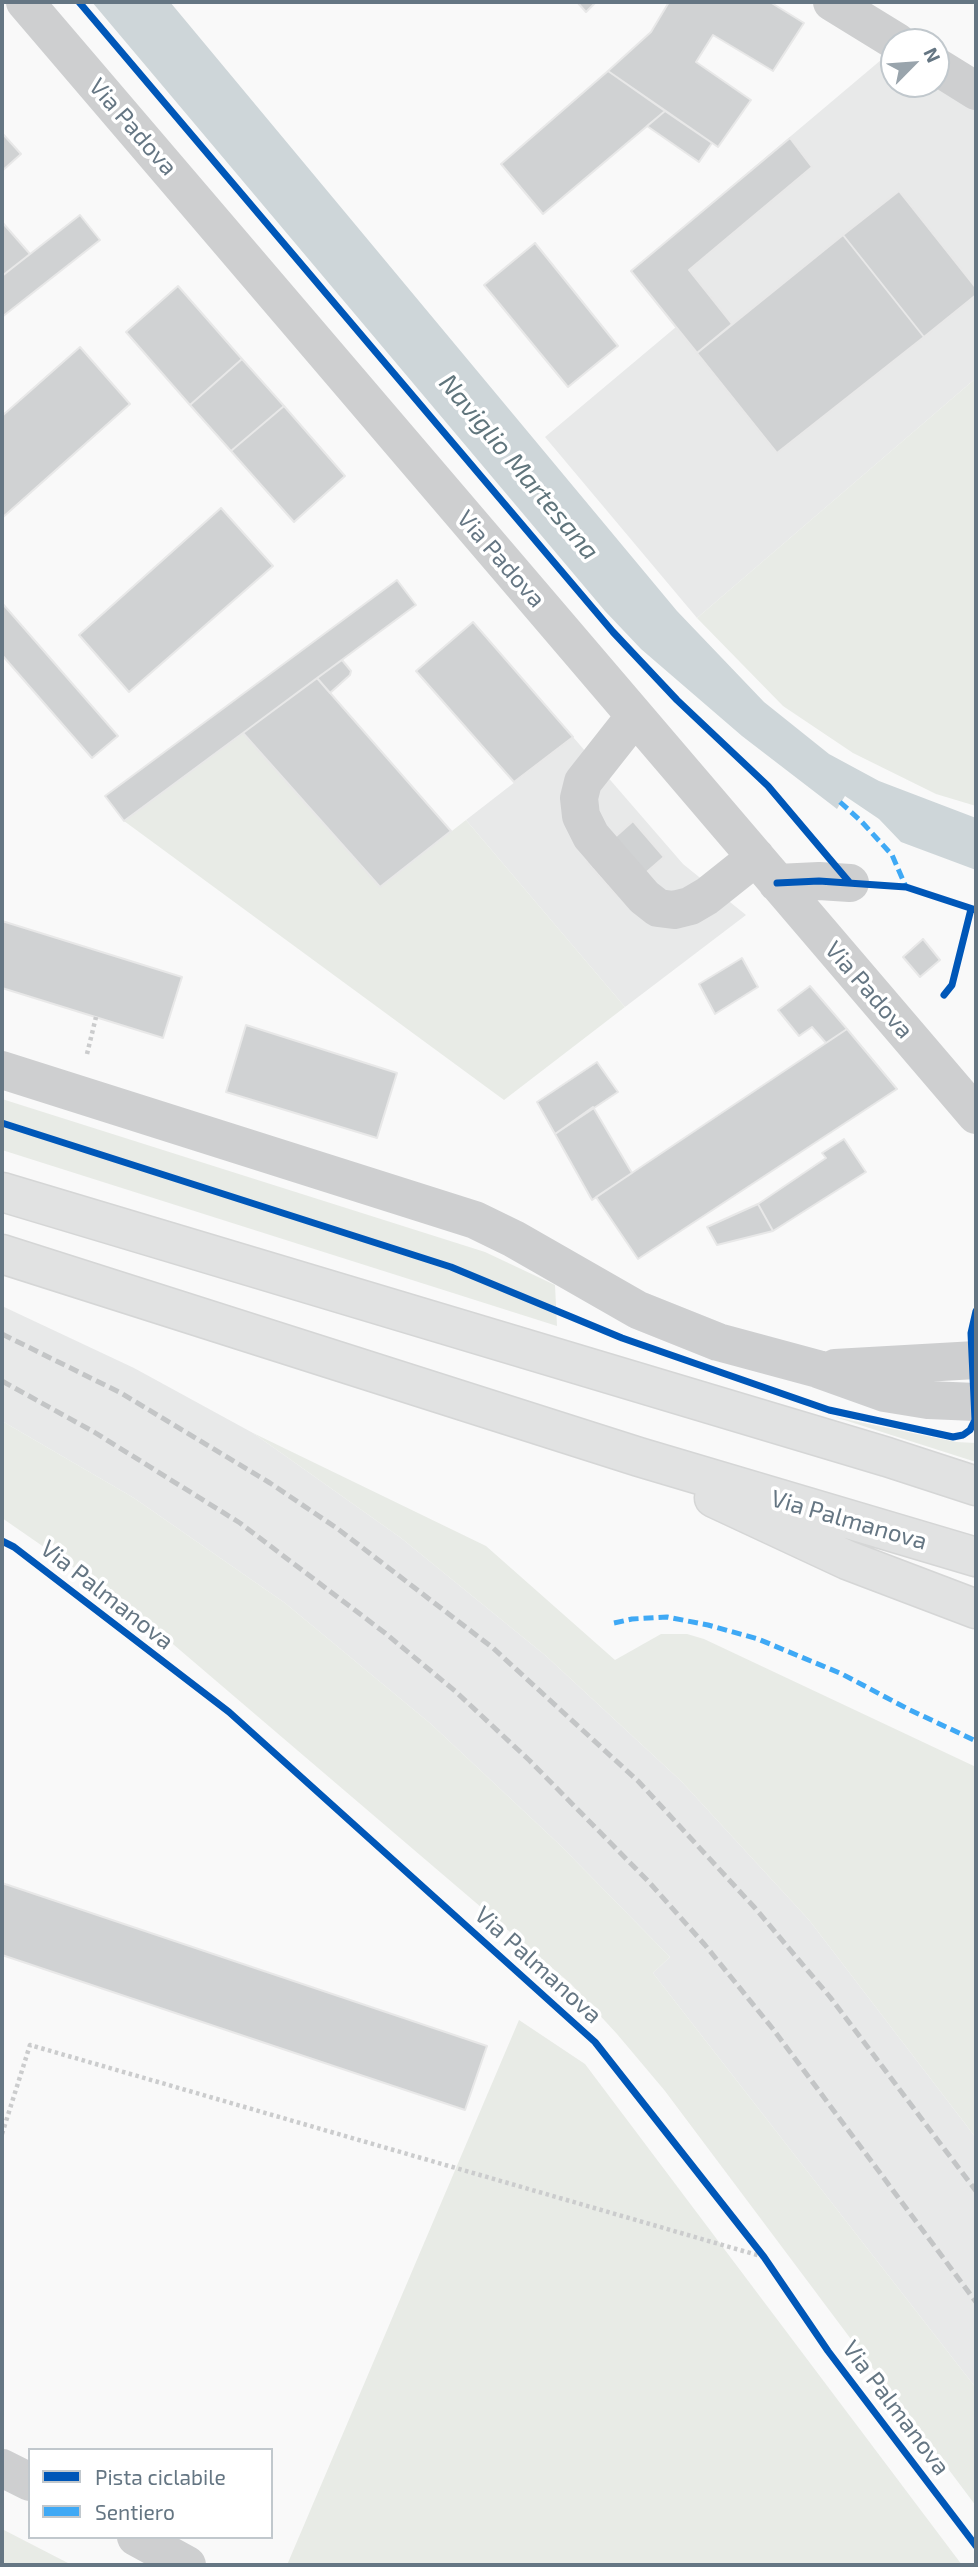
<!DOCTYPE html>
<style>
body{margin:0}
#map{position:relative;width:978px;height:2567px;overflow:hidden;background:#f9f9f9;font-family:"Exo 2",sans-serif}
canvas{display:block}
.frame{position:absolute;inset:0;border:4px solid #657683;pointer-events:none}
.legend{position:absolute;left:28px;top:2448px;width:245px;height:91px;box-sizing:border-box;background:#fff;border:2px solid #c1c8cd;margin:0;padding:9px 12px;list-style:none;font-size:21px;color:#657683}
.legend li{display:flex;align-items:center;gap:14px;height:35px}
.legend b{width:35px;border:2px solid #c1c8cd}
.north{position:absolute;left:880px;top:28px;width:70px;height:70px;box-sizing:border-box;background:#fff;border:2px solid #c1c8cd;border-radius:50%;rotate:65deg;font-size:19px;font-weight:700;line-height:28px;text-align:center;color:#657683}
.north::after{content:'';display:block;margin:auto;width:24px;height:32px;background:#99a4ac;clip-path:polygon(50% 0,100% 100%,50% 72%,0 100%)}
</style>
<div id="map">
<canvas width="978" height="2567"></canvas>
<div class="frame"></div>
<ul class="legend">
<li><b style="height:9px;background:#0057b8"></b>Pista ciclabile</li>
<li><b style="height:9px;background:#3fa9f5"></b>Sentiero</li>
</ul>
<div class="north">N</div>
</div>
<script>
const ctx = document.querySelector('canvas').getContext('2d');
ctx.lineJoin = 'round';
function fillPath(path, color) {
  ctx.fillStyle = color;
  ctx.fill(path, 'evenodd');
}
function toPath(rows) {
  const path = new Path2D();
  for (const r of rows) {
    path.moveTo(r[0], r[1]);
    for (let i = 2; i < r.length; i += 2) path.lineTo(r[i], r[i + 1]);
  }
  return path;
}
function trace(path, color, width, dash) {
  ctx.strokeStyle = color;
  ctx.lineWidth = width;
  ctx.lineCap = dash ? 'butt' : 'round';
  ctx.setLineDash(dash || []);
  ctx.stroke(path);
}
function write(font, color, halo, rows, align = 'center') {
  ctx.font = font + ' "Exo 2",sans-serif';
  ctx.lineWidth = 7;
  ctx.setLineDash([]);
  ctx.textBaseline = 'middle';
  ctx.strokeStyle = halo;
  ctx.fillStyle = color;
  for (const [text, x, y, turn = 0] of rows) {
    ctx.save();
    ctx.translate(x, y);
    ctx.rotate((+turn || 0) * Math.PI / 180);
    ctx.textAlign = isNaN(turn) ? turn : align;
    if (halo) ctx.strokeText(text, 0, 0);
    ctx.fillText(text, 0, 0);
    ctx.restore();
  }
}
fillPath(toPath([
 [894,49,894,84,936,84,976,91,976,378,697,618,545,437,676,327,631,271],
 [573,737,683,864,746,915,625,1007,466,820],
 [2,1306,134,1368,253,1433,401,1538,546,1656,681,1781,809,1920,976,2138,976,2388,653,1973,670,1957,560,1845,431,1724,285,1603,134,1498,2,1421]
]), '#e8e9e9');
fillPath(toPath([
 [976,378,976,806,936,794,853,753,783,706,697,618],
 [243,733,380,887,466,820,625,1007,504,1100,124,821],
 [2,1099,485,1252,555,1285,557,1326,2,1150],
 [835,1417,956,1442,976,1443,976,1462],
 [2,1421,134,1498,285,1603,431,1724,560,1845,670,1957,653,1973,976,2388,976,2506,665,2091,617,2034,571,1984,160,1633,80,1572,2,1518],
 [253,1433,486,1546,615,1660,661,1634,687,1634,704,1639,976,1767,976,2138,809,1920,681,1781,546,1656,401,1538],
 [519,2020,585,2064,962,2565,287,2565],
 [2,2529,66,2562,72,2565,2,2565]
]), '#e8ebe6');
fillPath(toPath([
 [92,2,170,2,677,611,764,702,829,754,879,781,976,818,976,870,901,842,879,819,845,796,837,809,742,736,641,649,605,611]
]), '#ced6d9');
const building = toPath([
 [577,2,596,2,586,12,577,2],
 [669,2,770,2,804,23,773,71,713,35,696,62,751,100,718,147,608,71,651,32,669,2],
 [608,71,665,111,543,214,501,164,608,71],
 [665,111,712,143,699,162,647,126,665,111],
 [2,133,21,154,2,171,2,133],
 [790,138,812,167,689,270,732,324,697,353,631,271,790,138],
 [899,191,976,288,976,295,924,337,843,235,899,191],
 [80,215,100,240,2,317,2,276,80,215],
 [2,222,30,254,2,276,2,222],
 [843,235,924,337,777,453,697,353,843,235],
 [535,243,618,346,568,387,484,285,535,243],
 [178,286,242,359,190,405,126,332,178,286],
 [80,347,130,404,2,518,2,416,80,347],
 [242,359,284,406,231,451,190,405,242,359],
 [284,406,345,476,294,522,231,451,284,406],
 [221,508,273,566,129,692,79,635,221,508],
 [397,580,416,605,124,821,105,796,397,580],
 [2,603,118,736,92,758,2,655,2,603],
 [473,622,573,737,514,782,416,671,473,622],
 [342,660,351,671,350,675,330,693,317,678,342,660],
 [317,678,451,831,380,887,243,733,317,678],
 [633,821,664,857,618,897,587,862,633,821],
 [2,921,182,977,163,1038,2,988,2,921],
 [923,939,940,960,920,977,903,957,923,939],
 [742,958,758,987,715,1014,699,984,742,958],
 [810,986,847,1029,826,1043,812,1027,799,1036,778,1010,810,986],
 [246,1025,397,1073,377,1138,226,1092,246,1025],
 [847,1029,897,1089,638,1259,596,1197,847,1029],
 [597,1062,618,1092,555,1134,537,1102,597,1062],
 [593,1107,632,1173,592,1200,555,1134,593,1107],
 [844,1139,866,1172,773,1231,758,1204,826,1158,822,1153,844,1139],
 [758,1204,773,1231,717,1245,707,1227,758,1204],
 [2,1883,487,2046,465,2110,2,1955,2,1883]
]);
fillPath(building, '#d0d2d3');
trace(building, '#e8e8e8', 2);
const highway = toPath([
 [2,1192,887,1457,976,1486],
 [2,1254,639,1457,976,1557],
 [714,1498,847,1560,976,1609]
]);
trace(highway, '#d5d6d6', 41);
trace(toPath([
 [944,995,952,985,971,909],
 [87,1054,96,1017],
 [2,1541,14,1547,229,1712,595,2042,764,2257,828,2351,976,2546],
 [2,2134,30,2045,764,2257]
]), '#cbcccd', 4.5, [3.5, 3.5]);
trace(toPath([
 [25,2,976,1115],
 [832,2,897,42],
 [936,66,976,91],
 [635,716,583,782,579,798,581,816,591,836,644,897,658,908,674,910,690,906,707,896,756,857],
 [777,883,819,881,850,883],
 [2,1070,475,1220,514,1239,638,1310,718,1342,818,1369,885,1393,928,1400,976,1402],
 [835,1368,976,1360],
 [2,2468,30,2482],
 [136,2537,187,2565]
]), '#cecfd0', 38);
trace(highway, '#e1e2e2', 38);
trace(toPath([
 [2,1334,121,1393,270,1483,338,1529,493,1648,638,1781,755,1908,830,1997,976,2191],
 [2,1381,94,1432,240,1523,385,1633,455,1691,529,1760,648,1881,705,1945,773,2029,976,2302]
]), '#c3c5c6', 5, [10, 5]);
trace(toPath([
 [840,802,861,821,892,855,906,887],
 [614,1623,632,1619,667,1617,708,1625,758,1639,842,1674,908,1709,976,1741]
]), '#3fa9f5', 5, [10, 5]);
trace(toPath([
 [79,2,613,632,677,700,768,786,850,883],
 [777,883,819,881,906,887,976,910],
 [944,995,952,985,971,909],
 [2,1123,451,1267,622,1338,829,1410,953,1437,963,1435,970,1430,975,1420,971,1333,976,1311],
 [2,1541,14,1547,229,1712,595,2042,764,2257,828,2351,976,2546]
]), '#0057b8', 7);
write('24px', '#657683', '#fff', [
 ["Via Padova",133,127,49],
 ["Via Padova",501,559,49],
 ["Via Padova",869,990,49],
 ["Via Palmanova",849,1520,16],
 ["Via Palmanova",107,1595,38],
 ["Via Palmanova",538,1965,42],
 ["Via Palmanova",896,2408,53]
]);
write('italic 26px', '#60757c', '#fff', [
 ["Naviglio Martesana",519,467,50]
]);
</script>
